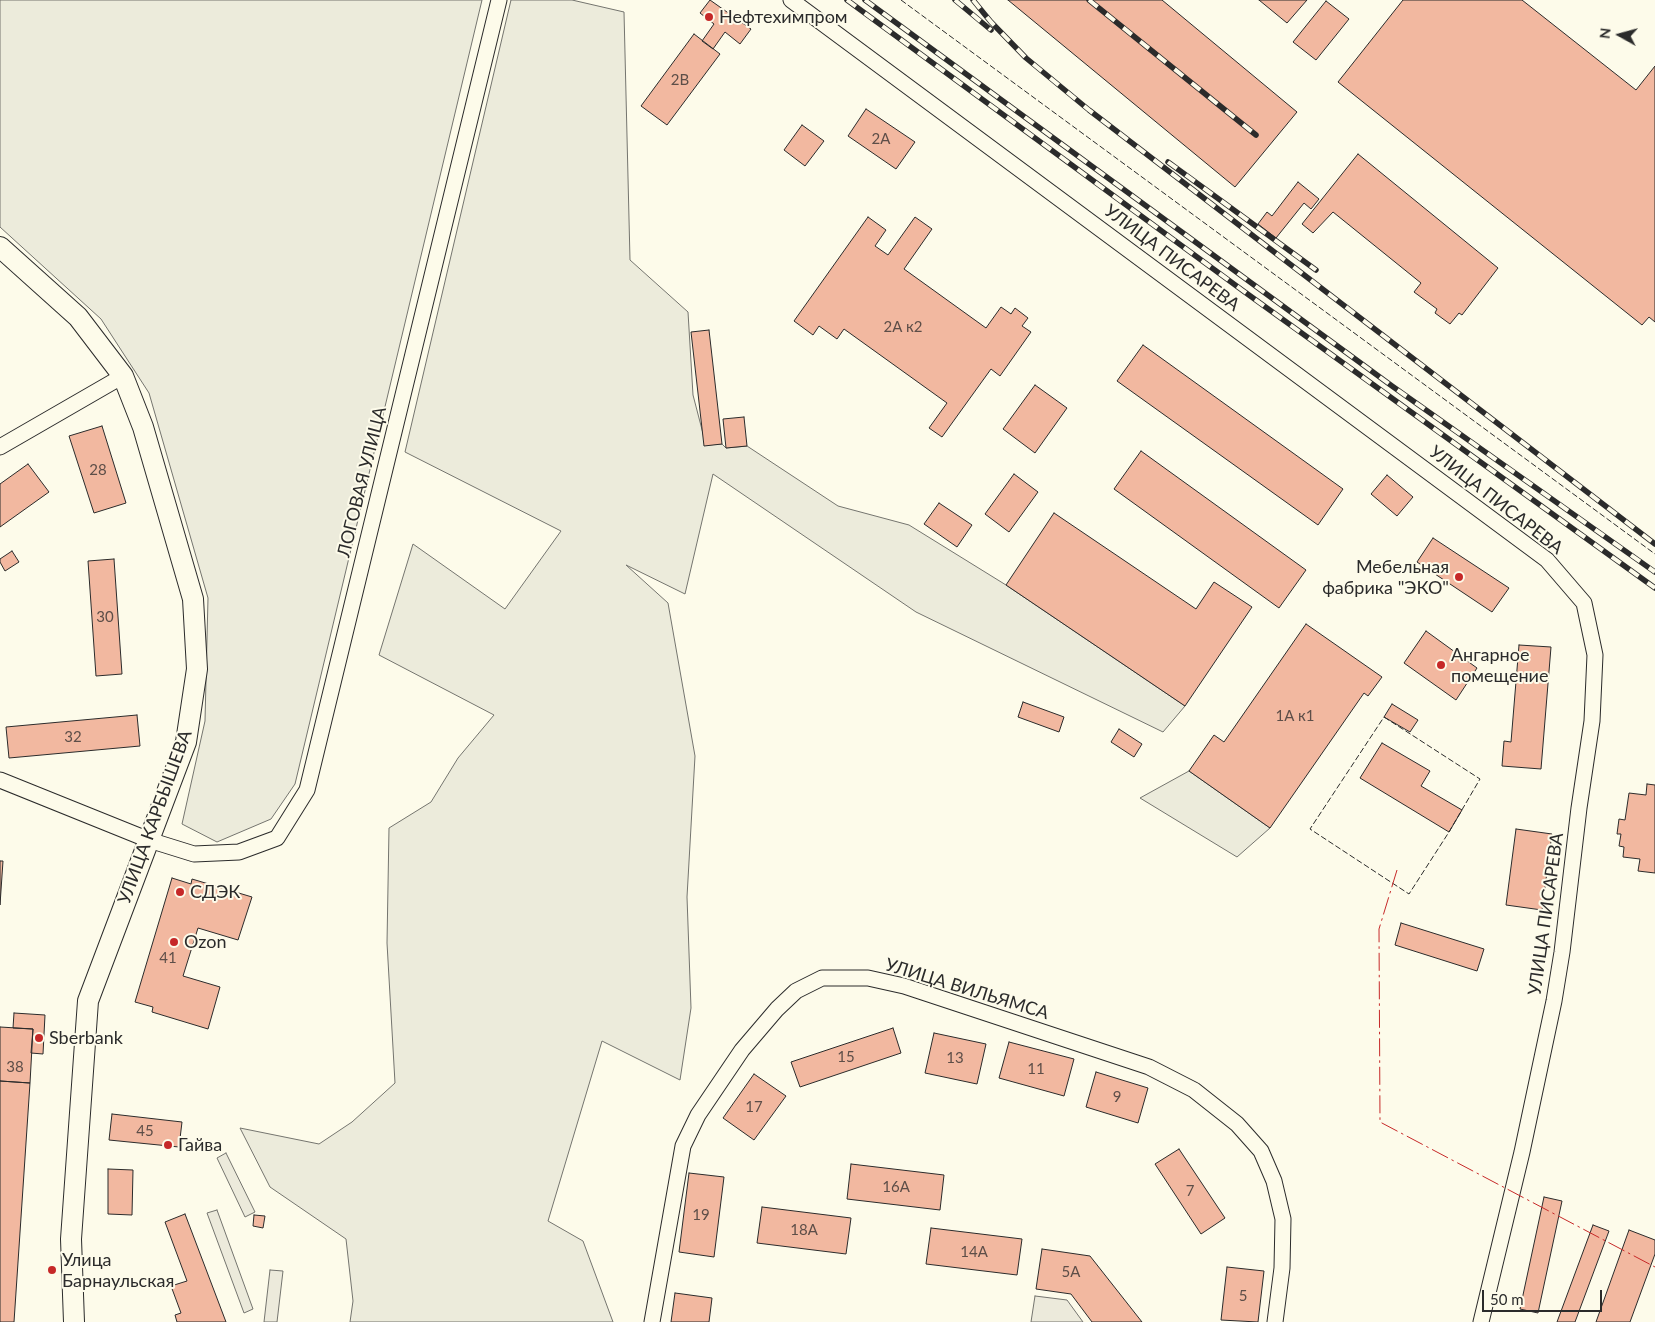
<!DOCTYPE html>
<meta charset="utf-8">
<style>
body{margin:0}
#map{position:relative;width:1655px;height:1322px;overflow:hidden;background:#fdfbea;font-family:Lato,sans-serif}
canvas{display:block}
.north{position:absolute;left:1595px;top:10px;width:50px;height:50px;-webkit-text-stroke:4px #fdfbea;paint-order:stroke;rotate:277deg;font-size:14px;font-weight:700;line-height:20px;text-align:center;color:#2b2b2b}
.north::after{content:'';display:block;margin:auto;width:18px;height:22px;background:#2b2b2b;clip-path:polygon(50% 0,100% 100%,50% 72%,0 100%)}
.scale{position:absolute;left:1482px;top:1290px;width:120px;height:22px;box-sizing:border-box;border:2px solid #2b2b2b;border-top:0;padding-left:6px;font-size:15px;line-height:18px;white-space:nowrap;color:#2b2b2b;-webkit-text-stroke:4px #fdfbea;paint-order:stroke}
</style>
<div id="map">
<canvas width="1655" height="1322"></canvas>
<div class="north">N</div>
<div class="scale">50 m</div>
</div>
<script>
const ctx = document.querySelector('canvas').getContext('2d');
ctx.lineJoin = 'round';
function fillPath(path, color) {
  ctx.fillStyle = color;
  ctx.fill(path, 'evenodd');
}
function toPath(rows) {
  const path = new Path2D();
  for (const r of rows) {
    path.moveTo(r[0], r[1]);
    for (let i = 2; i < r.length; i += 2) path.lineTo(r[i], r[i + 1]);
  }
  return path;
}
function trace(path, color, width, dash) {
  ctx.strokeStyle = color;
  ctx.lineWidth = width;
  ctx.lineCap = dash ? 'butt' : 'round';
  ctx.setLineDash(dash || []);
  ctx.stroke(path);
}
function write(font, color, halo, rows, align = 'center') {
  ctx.font = font + ' Lato,sans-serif';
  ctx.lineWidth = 4;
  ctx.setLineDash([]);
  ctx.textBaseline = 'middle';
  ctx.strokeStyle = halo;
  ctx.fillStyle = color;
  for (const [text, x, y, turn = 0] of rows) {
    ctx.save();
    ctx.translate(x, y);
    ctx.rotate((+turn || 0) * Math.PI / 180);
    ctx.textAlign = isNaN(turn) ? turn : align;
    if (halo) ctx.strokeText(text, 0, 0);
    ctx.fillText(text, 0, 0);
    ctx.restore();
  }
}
const green = toPath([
 [0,0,482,0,295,784,271,819,217,842,182,824,205,721,208,598,149,393,101,319,0,227,0,0],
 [511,0,572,0,624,12,630,260,688,312,693,395,706,445,722,444,726,448,747,446,838,506,909,525,1006,585,1185,706,1163,732,916,612,713,474,685,594,626,565,668,603,695,756,687,897,691,1008,680,1080,602,1041,548,1221,583,1241,613,1322,350,1322,353,1301,346,1239,270,1187,240,1128,319,1144,352,1122,395,1083,387,943,389,828,431,802,458,758,494,715,379,655,413,544,505,609,561,531,405,452,511,0],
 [1189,771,1270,828,1237,857,1140,798,1189,771]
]);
fillPath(green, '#ecebdb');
trace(green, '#74746e', 1);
const parking = toPath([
 [226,1153,255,1212,245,1217,217,1158,226,1153],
 [217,1210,253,1309,244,1313,207,1213,217,1210],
 [270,1270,283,1271,277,1322,264,1322,270,1270],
 [1035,1296,1067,1300,1083,1322,1031,1322,1035,1296]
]);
fillPath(parking, '#eceadb');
trace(parking, '#74746e', 1);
const building = toPath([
 [710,0,751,29,740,44,725,32,713,49,702,41,714,24,700,13,710,0],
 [1008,0,1162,0,1297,112,1235,187,1008,0],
 [1259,0,1307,0,1287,23,1259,0],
 [1403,0,1522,0,1636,90,1655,66,1655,322,1649,317,1642,325,1338,82,1403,0],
 [1326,1,1349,19,1316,60,1293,42,1326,1],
 [694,34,720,54,667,125,641,106,694,34],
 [866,109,915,142,896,169,848,136,866,109],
 [802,125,824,141,805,166,784,150,802,125],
 [1358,154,1498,268,1462,315,1459,313,1450,324,1435,313,1437,309,1414,292,1421,283,1333,212,1313,233,1302,224,1358,154],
 [1298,182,1319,199,1311,209,1304,203,1276,238,1258,224,1267,212,1272,216,1298,182],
 [868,217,886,230,875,246,888,255,915,217,932,229,904,269,986,328,1001,307,1011,314,1015,308,1028,318,1022,326,1031,332,1000,376,991,369,942,437,929,428,947,403,844,329,837,339,819,326,813,335,794,321,868,217],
 [709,330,722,444,704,446,691,332,709,330],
 [1143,345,1343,489,1318,525,1117,381,1143,345],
 [1035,385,1067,408,1035,453,1003,429,1035,385],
 [744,417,747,446,726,448,723,419,744,417],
 [102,426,126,503,94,513,69,436,102,426],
 [1141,451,1306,570,1279,608,1114,489,1141,451],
 [28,464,49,492,0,527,0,484,28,464],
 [1014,474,1038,492,1009,532,985,514,1014,474],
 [1387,475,1413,497,1397,516,1371,494,1387,475],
 [939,503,972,525,957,547,924,524,939,503],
 [1054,513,1196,609,1214,582,1252,607,1185,706,1006,585,1054,513],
 [1433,538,1509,588,1492,612,1417,562,1433,538],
 [12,551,19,562,5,571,0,562,0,559,12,551],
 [114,559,122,674,96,676,88,561,114,559],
 [1306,624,1382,677,1368,696,1364,693,1270,828,1189,771,1214,735,1224,742,1306,624],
 [1426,631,1477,668,1456,700,1404,663,1426,631],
 [1519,645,1551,647,1541,769,1502,766,1504,741,1511,742,1519,645],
 [1023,702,1064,717,1059,732,1018,717,1023,702],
 [1392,704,1418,720,1410,732,1384,717,1392,704],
 [137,715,140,746,9,758,6,727,137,715],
 [1119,729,1142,744,1134,757,1111,742,1119,729],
 [1382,743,1430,771,1421,786,1462,810,1449,832,1360,778,1382,743],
 [1647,784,1655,785,1655,873,1638,871,1640,859,1623,857,1624,847,1619,846,1621,834,1617,834,1619,819,1625,820,1629,793,1646,795,1647,784],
 [1516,829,1552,834,1542,910,1506,905,1516,829],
 [0,861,3,861,0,905,0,861],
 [172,878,191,884,192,879,252,897,238,940,198,928,183,976,220,987,208,1029,152,1012,153,1007,135,1002,172,878],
 [1401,923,1484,949,1477,971,1395,945,1401,923],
 [14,1013,45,1015,43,1054,31,1053,33,1029,13,1028,14,1013],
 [0,1027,33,1029,30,1083,0,1081,0,1027],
 [893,1028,901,1053,800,1087,791,1062,893,1028],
 [934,1033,986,1044,977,1084,925,1073,934,1033],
 [1009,1042,1074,1059,1064,1096,999,1078,1009,1042],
 [1096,1072,1148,1088,1138,1123,1086,1107,1096,1072],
 [754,1074,786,1096,754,1140,723,1118,754,1074],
 [0,1081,30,1083,14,1322,0,1322,0,1081],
 [112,1114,182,1122,179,1147,109,1140,112,1114],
 [1179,1149,1225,1218,1201,1234,1155,1164,1179,1149],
 [851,1164,944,1175,940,1210,847,1199,851,1164],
 [108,1169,133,1170,132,1215,108,1214,108,1169],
 [689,1173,724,1177,714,1257,679,1252,689,1173],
 [1544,1197,1562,1201,1538,1313,1520,1309,1544,1197],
 [762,1207,851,1218,846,1254,757,1243,762,1207],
 [185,1214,226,1322,177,1322,175,1315,181,1313,171,1286,187,1281,165,1222,185,1214],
 [254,1215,265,1216,263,1228,253,1226,254,1215],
 [1593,1225,1609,1231,1575,1322,1557,1322,1593,1225],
 [931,1228,1022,1239,1017,1275,926,1264,931,1228],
 [1629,1230,1655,1240,1655,1254,1630,1322,1596,1322,1629,1230],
 [1042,1249,1090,1256,1142,1322,1092,1322,1071,1294,1036,1289,1042,1249],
 [1227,1267,1264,1271,1258,1322,1221,1320,1227,1267],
 [675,1293,712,1298,709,1322,671,1322,675,1293]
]);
fillPath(building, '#f2b8a0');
trace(building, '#2b2b2b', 1);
const street = toPath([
 [791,0,1547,560,1584,603,1595,655,1592,721,1579,808,1562,952,1554,1001,1522,1152,1481,1322],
 [0,447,123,376],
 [0,780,149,840,194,854,239,852,277,838,307,790,499,0],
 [652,1322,683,1146,698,1115,742,1050,777,1009,796,991,822,978,868,978,904,986,1149,1067,1194,1090,1237,1124,1261,1151,1274,1181,1283,1219,1282,1268,1275,1322]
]);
const secondary = toPath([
 [0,247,78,317,123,376,143,427,193,599,197,669,186,742,88,1001,71,1239,74,1322]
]);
trace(street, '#2b2b2b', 17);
trace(secondary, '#2b2b2b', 22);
trace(street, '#fdfbea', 15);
trace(secondary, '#fdfbea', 20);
const rail = toPath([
 [847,0,1242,290,1655,588],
 [865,0,1392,386,1655,572],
 [955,0,991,30],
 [973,0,991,22,1026,58,1089,110,1655,544],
 [1089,0,1256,135],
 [1168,162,1316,270]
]);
trace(rail, '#2b2b2b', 5.5);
trace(rail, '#fdfbea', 4, [11]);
trace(toPath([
 [901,0,1655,554],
 [1384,717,1480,779,1449,832,1409,894,1310,829,1384,717]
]), '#2b2b2b', 1, [6, 2.5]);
trace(toPath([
 [1397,870,1379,929,1380,1122,1655,1267]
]), '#c62828', 1, [18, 4, 2.5, 4]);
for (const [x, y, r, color] of [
 [709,17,5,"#c62828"],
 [1459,577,5,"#c62828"],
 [1441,665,5,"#c62828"],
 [180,892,5,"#c62828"],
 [174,942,5,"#c62828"],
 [39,1038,5,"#c62828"],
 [168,1145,5,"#c62828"],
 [52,1270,5,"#c62828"]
]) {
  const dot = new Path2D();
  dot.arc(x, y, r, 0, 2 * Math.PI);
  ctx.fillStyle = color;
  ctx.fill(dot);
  trace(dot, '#fdfbea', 2);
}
write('15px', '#5d4e48', null, [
 ["2В",680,80],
 ["2А",881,139],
 ["2А к2",903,327],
 ["28",98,470],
 ["30",105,617],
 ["1А к1",1295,716],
 ["32",73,737],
 ["41",168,958],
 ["15",846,1057],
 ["13",955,1058],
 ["38",15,1067],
 ["11",1036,1069],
 ["9",1117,1097],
 ["17",754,1107],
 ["45",145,1131],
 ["16А",896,1187],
 ["7",1190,1191],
 ["19",701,1215],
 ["18А",804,1230],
 ["14А",974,1252],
 ["5А",1071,1272],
 ["5",1243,1296]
]);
write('18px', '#2b2b2b', '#fdfbea', [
 ["Нефтехимпром",719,17],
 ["Мебельная",1449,567,"right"],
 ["фабрика \"ЭКО\"",1449,588,"right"],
 ["Ангарное",1451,655],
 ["помещение",1451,676],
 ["СДЭК",190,892],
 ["Ozon",184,942],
 ["Sberbank",49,1038],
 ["Гайва",178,1145],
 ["Улица",62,1260],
 ["Барнаульская",62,1281]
], 'left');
write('18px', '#2b2b2b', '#fdfbea', [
 ["УЛИЦА ПИСАРЕВА",1172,258,37],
 ["ЛОГОВАЯ УЛИЦА",362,482,-76],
 ["УЛИЦА ПИСАРЕВА",1496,500,38],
 ["УЛИЦА КАРБЫШЕВА",155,817,-70],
 ["УЛИЦА ПИСАРЕВА",1546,914,-82],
 ["УЛИЦА ВИЛЬЯМСА",967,989,17]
]);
</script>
